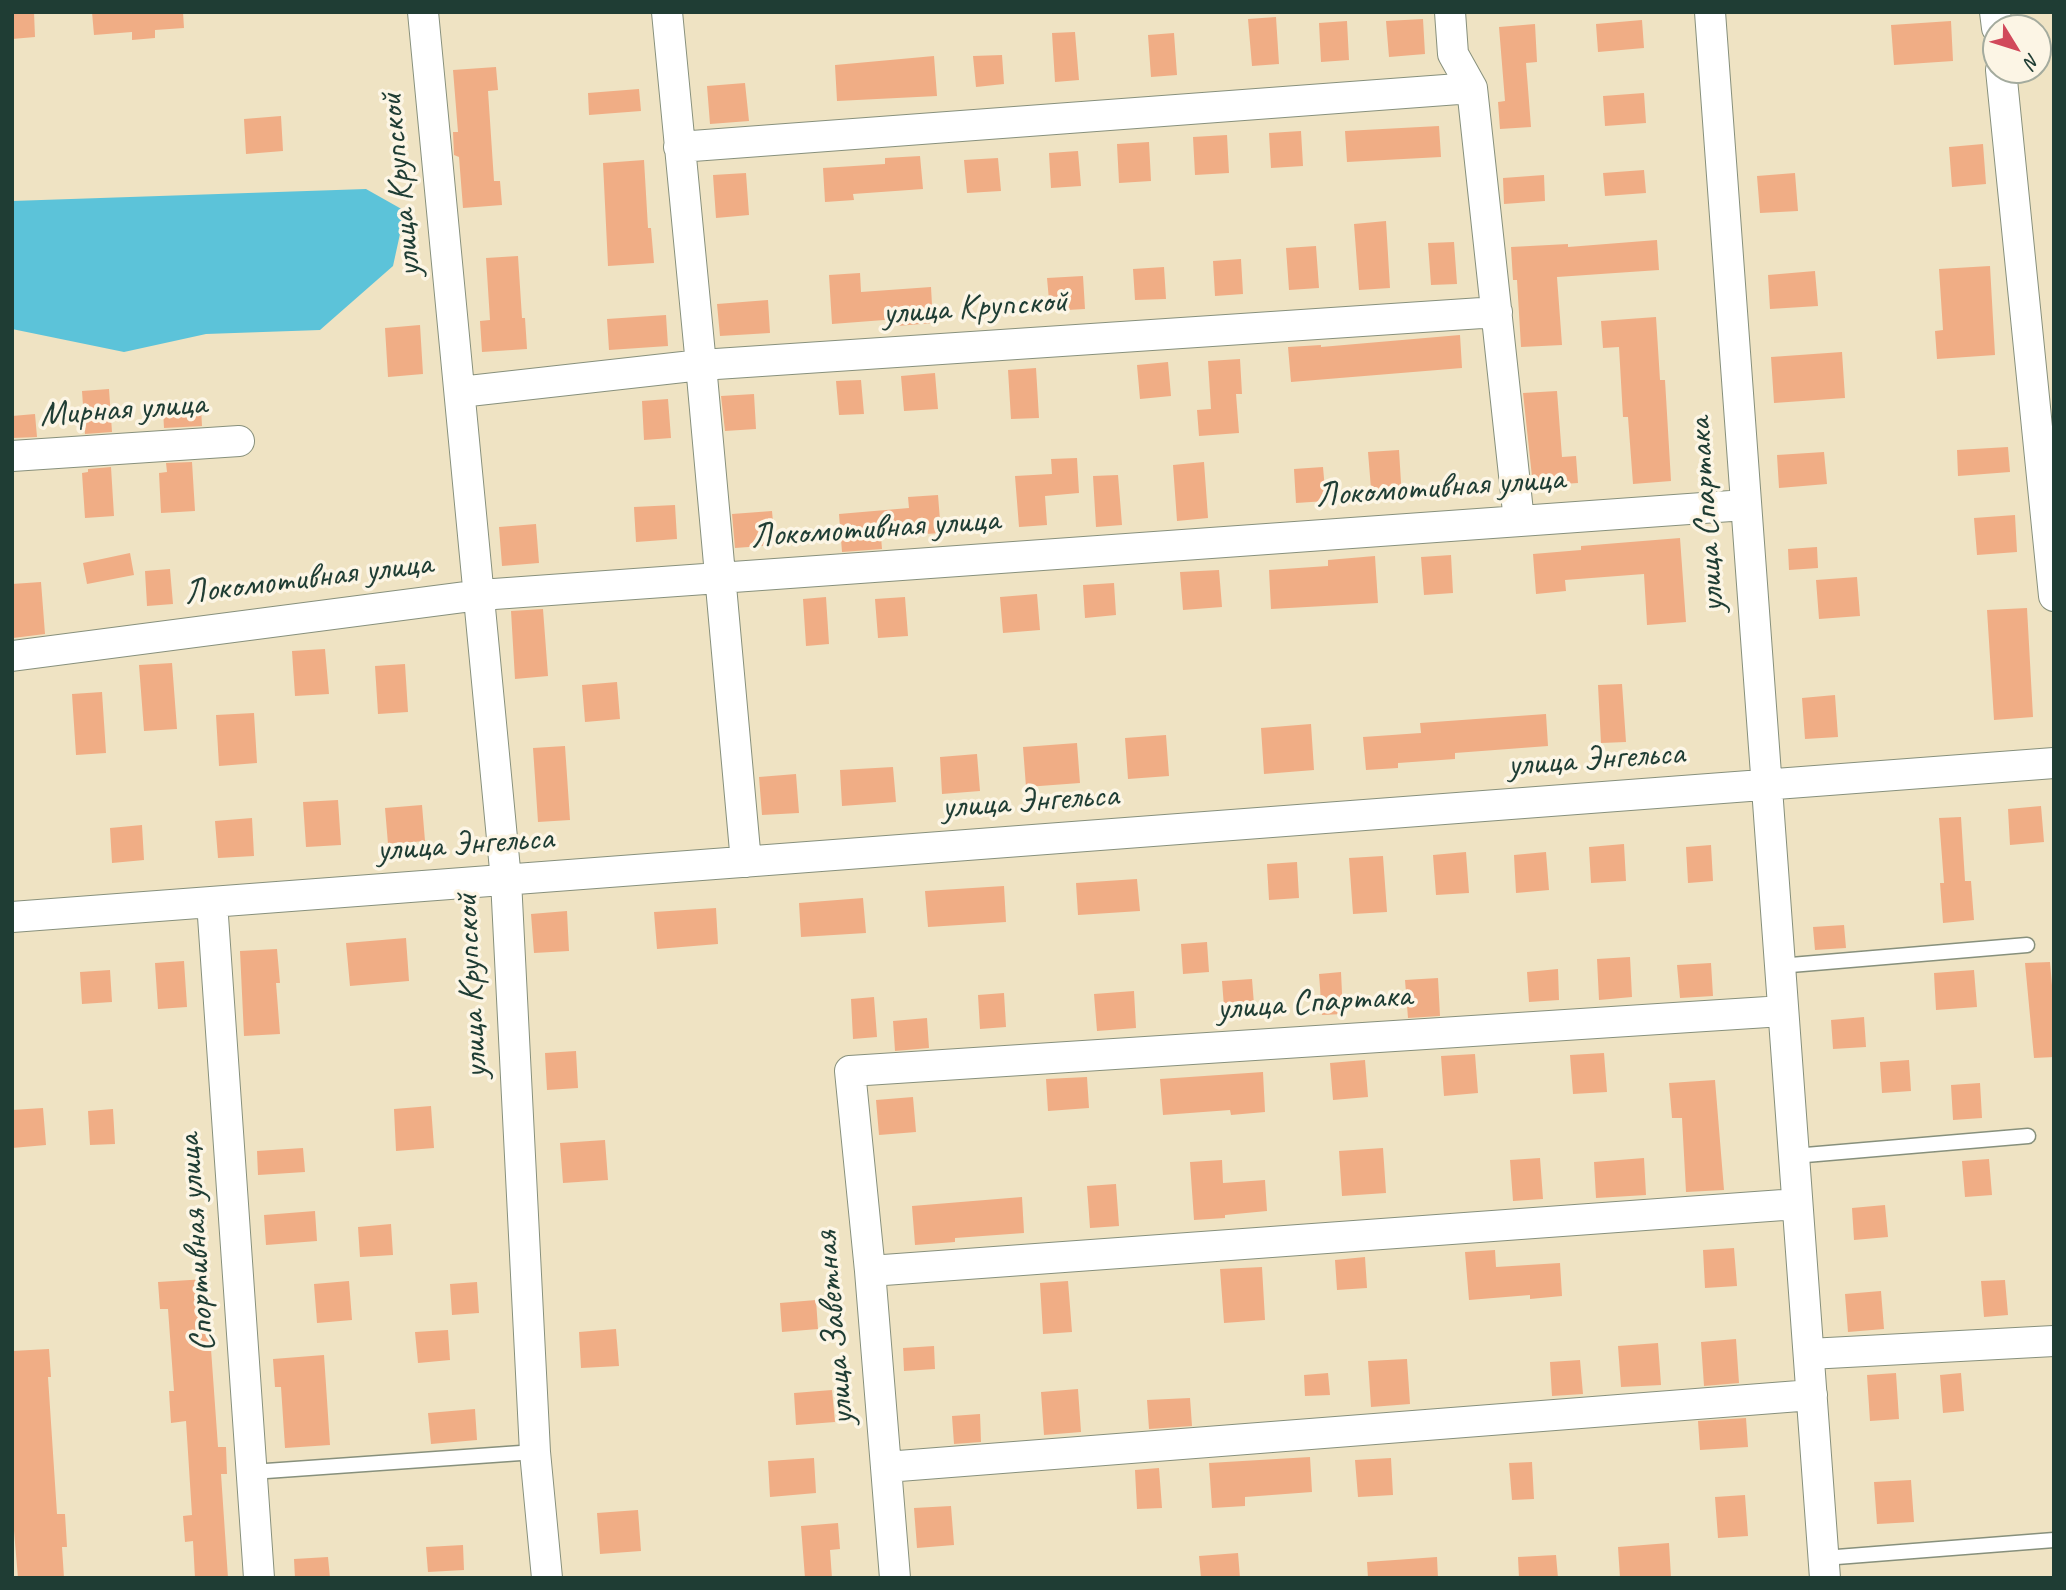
<!DOCTYPE html>
<meta charset="utf-8">
<style>
body{margin:0}
#map{position:relative;width:2066px;height:1590px;overflow:hidden;background:#efe3c3;font-family:Caveat,sans-serif}
canvas{display:block}
.frame{position:absolute;inset:0;border:14px solid #1f3d34;pointer-events:none}
.north{position:absolute;left:1982px;top:14px;width:70px;height:70px;box-sizing:border-box;background:#fcf5e5;border:2px solid #a4ab9e;border-radius:50%;rotate:128deg;font-size:19px;font-weight:700;line-height:28px;text-align:center;color:#1f3d34}
.north::after{content:'';display:block;margin:auto;width:24px;height:32px;background:#d1495b;clip-path:polygon(50% 0,100% 100%,50% 72%,0 100%)}
</style>
<div id="map">
<canvas width="2066" height="1590"></canvas>
<div class="frame"></div>
<div class="north">N</div>
</div>
<script>
const ctx = document.querySelector('canvas').getContext('2d');
ctx.lineJoin = 'round';
function fillPath(path, color) {
  ctx.fillStyle = color;
  ctx.fill(path, 'evenodd');
}
function toPath(rows) {
  const path = new Path2D();
  for (const r of rows) {
    path.moveTo(r[0], r[1]);
    for (let i = 2; i < r.length; i += 2) path.lineTo(r[i], r[i + 1]);
  }
  return path;
}
function trace(path, color, width, dash) {
  ctx.strokeStyle = color;
  ctx.lineWidth = width;
  ctx.lineCap = dash ? 'butt' : 'round';
  ctx.setLineDash(dash || []);
  ctx.stroke(path);
}
function write(font, color, halo, rows, align = 'center') {
  ctx.font = font + ' Caveat,sans-serif';
  ctx.lineWidth = 7;
  ctx.setLineDash([]);
  ctx.textBaseline = 'middle';
  ctx.strokeStyle = halo;
  ctx.fillStyle = color;
  for (const [text, x, y, turn = 0] of rows) {
    ctx.save();
    ctx.translate(x, y);
    ctx.rotate((+turn || 0) * Math.PI / 180);
    ctx.textAlign = isNaN(turn) ? turn : align;
    if (halo) ctx.strokeText(text, 0, 0);
    ctx.fillText(text, 0, 0);
    ctx.restore();
  }
}
fillPath(toPath([
 [366,189,405,211,393,266,320,330,206,334,124,352,12,329,12,201]
]), '#5cc3d9');
fillPath(toPath([
 [12,12,34,12,35,37,12,39],
 [92,12,183,12,184,28,155,30,155,38,132,40,132,32,94,35],
 [1276,17,1279,64,1252,66,1248,19],
 [1423,19,1425,54,1389,57,1386,21],
 [1642,20,1644,48,1598,52,1596,24],
 [1347,21,1349,60,1321,62,1319,23],
 [1951,21,1953,61,1894,65,1891,25],
 [1535,24,1537,62,1526,63,1531,127,1500,129,1498,102,1505,101,1499,27],
 [1075,32,1079,80,1055,82,1052,33],
 [1174,33,1177,75,1151,77,1148,35],
 [1002,55,1004,84,976,87,973,56],
 [934,56,937,96,837,101,835,65],
 [496,67,498,90,488,91,494,181,500,181,502,205,463,208,459,157,454,155,453,132,458,132,453,70],
 [745,83,749,121,710,124,707,86],
 [639,89,641,111,589,115,588,93],
 [1644,93,1646,123,1605,126,1603,96],
 [281,116,283,151,246,154,244,119],
 [1439,126,1441,157,1347,162,1345,131],
 [1301,131,1303,166,1271,168,1269,133],
 [1227,135,1229,173,1195,175,1193,137],
 [1149,142,1151,181,1119,183,1117,144],
 [1983,144,1986,184,1952,187,1949,147],
 [1078,151,1081,186,1051,188,1049,153],
 [920,156,923,189,853,194,854,200,825,202,823,168,885,164,885,158],
 [998,158,1001,191,967,193,964,160],
 [644,160,648,228,651,228,654,263,608,266,603,163],
 [1644,170,1646,193,1605,196,1603,173],
 [746,173,749,215,716,218,713,175],
 [1795,173,1798,211,1760,213,1757,176],
 [1544,175,1545,201,1504,204,1503,178],
 [1386,221,1390,288,1359,290,1354,224],
 [1657,240,1659,270,1557,277,1562,345,1521,347,1517,280,1513,280,1511,247,1568,244,1568,247],
 [1454,242,1457,284,1431,285,1428,243],
 [1316,246,1319,288,1289,290,1286,248],
 [518,256,522,318,525,318,527,349,482,352,480,321,490,320,486,258],
 [1241,259,1243,294,1215,296,1213,261],
 [1990,266,1995,355,1937,359,1935,331,1943,330,1939,269],
 [1164,267,1166,299,1135,300,1133,269],
 [1815,271,1818,306,1770,309,1768,275],
 [860,273,861,292,931,287,933,323,897,326,897,319,832,324,829,275],
 [1083,276,1085,309,1050,311,1047,278],
 [768,300,770,333,720,336,717,304],
 [666,315,668,346,609,350,607,319],
 [1656,317,1660,380,1665,380,1671,481,1633,484,1628,417,1623,417,1619,347,1603,348,1601,321],
 [420,325,423,374,388,377,385,328],
 [1460,335,1462,368,1291,382,1288,347,1321,345,1321,347],
 [1842,352,1845,398,1774,403,1771,357],
 [1240,359,1242,394,1236,394,1239,433,1199,436,1197,410,1211,409,1208,361],
 [1168,362,1171,396,1140,399,1137,365],
 [1036,368,1039,418,1011,419,1008,370],
 [935,373,938,409,904,411,901,376],
 [861,380,864,414,839,415,836,381],
 [109,389,112,432,85,434,82,391],
 [1557,391,1562,457,1576,456,1578,483,1533,486,1523,393],
 [754,394,756,429,725,431,721,396],
 [668,399,671,438,644,440,642,401],
 [201,407,202,426,164,428,163,410],
 [35,414,37,437,12,438,12,416],
 [2008,447,2010,472,1958,476,1957,450],
 [1399,450,1402,499,1372,501,1368,452],
 [1824,452,1827,484,1779,488,1777,455],
 [1077,458,1079,493,1045,496,1047,525,1019,527,1015,476,1052,474,1051,459],
 [192,462,195,511,161,513,159,473,167,472,166,463],
 [1204,462,1208,518,1177,521,1173,465],
 [111,467,114,516,85,518,82,473,88,472,88,469],
 [1323,467,1326,501,1296,503,1294,469],
 [1118,475,1122,525,1096,527,1093,476],
 [938,495,941,533,881,537,882,549,842,552,839,514,909,508,908,497],
 [675,505,677,539,636,542,634,507],
 [772,511,775,545,735,548,732,514],
 [2015,515,2017,552,1977,555,1974,518],
 [536,524,539,563,502,566,499,527],
 [1680,538,1686,622,1647,625,1644,574,1565,580,1566,591,1536,594,1533,554,1581,550,1581,546],
 [1817,547,1818,568,1789,570,1788,549],
 [130,553,134,575,87,584,83,563],
 [1451,555,1453,593,1424,595,1421,557],
 [1375,556,1378,603,1271,609,1269,570,1328,566,1328,560],
 [170,569,173,604,147,606,145,571],
 [1219,570,1222,607,1183,610,1180,572],
 [1857,577,1860,616,1819,619,1816,580],
 [41,582,45,634,13,638,12,584],
 [1114,583,1116,615,1085,618,1083,585],
 [1037,594,1040,630,1003,633,1000,597],
 [826,597,829,644,806,646,803,599],
 [905,597,908,636,878,638,875,599],
 [2027,608,2033,717,1994,720,1987,610],
 [543,609,548,676,515,679,511,611],
 [325,649,329,694,295,696,292,651],
 [172,663,177,729,144,731,139,665],
 [405,664,408,712,378,714,375,666],
 [617,682,620,719,585,722,582,685],
 [1622,684,1626,742,1601,743,1598,685],
 [102,692,106,753,76,755,72,694],
 [1835,695,1838,737,1805,739,1802,698],
 [254,713,257,763,219,766,216,715],
 [1546,714,1548,746,1455,753,1455,759,1398,763,1398,768,1366,770,1363,737,1421,733,1420,723],
 [1311,724,1314,770,1264,774,1261,728],
 [1166,735,1169,776,1128,779,1125,738],
 [1077,743,1080,783,1026,787,1023,747],
 [565,746,570,820,538,822,533,748],
 [977,754,980,791,942,794,940,757],
 [893,767,896,802,842,806,840,770],
 [796,774,799,813,762,815,759,777],
 [338,800,341,845,306,847,303,802],
 [422,805,425,841,388,844,385,808],
 [2041,806,2044,842,2010,845,2008,809],
 [1961,817,1965,881,1971,881,1974,920,1943,923,1940,883,1944,883,1939,818],
 [252,818,254,856,218,858,215,821],
 [142,825,144,860,112,863,110,828],
 [1624,844,1626,881,1591,883,1589,847],
 [1711,845,1713,881,1688,883,1686,847],
 [1466,852,1469,893,1436,895,1433,855],
 [1546,852,1549,890,1516,893,1514,855],
 [1383,856,1387,912,1353,914,1349,858],
 [1297,862,1299,898,1269,900,1267,864],
 [1137,879,1140,911,1078,915,1076,883],
 [1004,886,1006,922,928,927,925,891],
 [863,898,866,933,801,937,799,903],
 [716,908,718,944,657,949,654,912],
 [567,911,569,951,534,953,531,914],
 [1844,925,1846,948,1815,950,1813,927],
 [406,938,409,981,350,986,346,943],
 [1207,942,1209,972,1183,974,1181,944],
 [277,949,280,983,276,983,280,1034,244,1036,240,951],
 [1630,957,1632,997,1599,1000,1597,959],
 [184,961,187,1007,158,1009,155,963],
 [2050,962,2054,1009,2054,1057,2034,1058,2025,963],
 [1711,963,1713,996,1680,998,1677,965],
 [1558,969,1559,1000,1529,1002,1527,972],
 [110,970,112,1002,82,1004,80,972],
 [1974,970,1977,1007,1936,1010,1934,973],
 [1341,972,1343,1014,1322,1015,1319,974],
 [1438,978,1440,1016,1408,1018,1405,980],
 [1252,979,1255,1017,1225,1020,1222,981],
 [1134,991,1136,1028,1097,1031,1094,994],
 [1004,993,1006,1027,980,1029,978,995],
 [874,997,877,1037,853,1039,851,999],
 [1864,1017,1866,1047,1833,1049,1831,1020],
 [927,1018,929,1048,895,1051,893,1021],
 [576,1051,578,1088,547,1090,545,1053],
 [1604,1053,1607,1092,1573,1094,1570,1055],
 [1475,1054,1478,1093,1444,1096,1441,1056],
 [1365,1060,1368,1097,1333,1100,1330,1063],
 [1909,1060,1911,1091,1882,1093,1880,1062],
 [1263,1072,1265,1112,1231,1115,1230,1110,1163,1115,1160,1079],
 [1087,1077,1089,1108,1048,1111,1046,1079],
 [1715,1080,1724,1190,1686,1192,1682,1118,1672,1118,1669,1083],
 [1980,1083,1982,1118,1953,1120,1951,1085],
 [913,1097,916,1132,879,1135,876,1100],
 [431,1106,434,1148,396,1151,394,1109],
 [43,1108,46,1145,12,1148,12,1110],
 [113,1109,115,1144,90,1145,88,1111],
 [605,1140,608,1180,563,1183,560,1143],
 [303,1148,305,1172,258,1175,257,1151],
 [1383,1148,1386,1193,1342,1196,1339,1151],
 [1540,1158,1543,1199,1513,1201,1510,1160],
 [1644,1158,1646,1195,1596,1198,1594,1162],
 [1989,1159,1992,1195,1965,1197,1962,1161],
 [1222,1160,1223,1183,1265,1180,1267,1211,1225,1215,1225,1218,1194,1220,1190,1162],
 [1116,1184,1119,1226,1090,1228,1087,1186],
 [1022,1197,1024,1233,955,1238,955,1242,915,1245,912,1206],
 [1885,1205,1888,1237,1854,1240,1852,1208],
 [315,1211,317,1241,266,1245,264,1215],
 [391,1224,393,1255,360,1257,358,1227],
 [1734,1248,1737,1286,1705,1288,1703,1250],
 [1495,1250,1496,1267,1560,1263,1562,1296,1530,1299,1530,1295,1469,1300,1465,1252],
 [1365,1257,1367,1288,1337,1290,1335,1260],
 [1262,1267,1265,1320,1224,1323,1220,1269],
 [206,1279,218,1447,226,1447,227,1474,221,1474,228,1578,195,1578,193,1541,185,1542,183,1516,192,1515,186,1421,171,1423,169,1391,174,1391,168,1309,160,1309,158,1282],
 [2005,1280,2008,1315,1984,1317,1981,1281],
 [349,1281,352,1320,317,1323,314,1284],
 [1068,1281,1072,1332,1043,1334,1040,1283],
 [477,1282,479,1313,452,1315,450,1284],
 [1881,1291,1884,1329,1848,1332,1845,1294],
 [816,1300,818,1329,782,1332,780,1303],
 [616,1329,619,1366,581,1368,579,1332],
 [448,1330,450,1360,418,1363,415,1332],
 [1736,1339,1739,1383,1704,1386,1701,1342],
 [1658,1343,1661,1385,1621,1387,1618,1346],
 [934,1346,935,1369,904,1371,903,1348],
 [49,1349,51,1377,48,1377,57,1514,65,1514,67,1547,62,1547,64,1578,18,1578,12,1507,12,1351],
 [324,1355,330,1445,285,1448,281,1387,275,1387,273,1359],
 [1407,1359,1410,1404,1371,1407,1368,1361],
 [1580,1360,1583,1394,1552,1396,1550,1362],
 [1328,1373,1330,1395,1305,1396,1304,1375],
 [1896,1373,1899,1419,1870,1421,1867,1375],
 [1961,1373,1964,1411,1943,1413,1940,1375],
 [1078,1389,1081,1432,1044,1435,1041,1392],
 [832,1390,835,1422,796,1425,794,1393],
 [1190,1398,1192,1426,1149,1429,1147,1400],
 [475,1409,477,1440,431,1444,428,1413],
 [980,1414,981,1442,954,1444,952,1416],
 [1746,1418,1748,1447,1700,1450,1698,1421],
 [1310,1457,1312,1492,1245,1497,1245,1506,1212,1508,1209,1463],
 [814,1458,816,1493,770,1497,768,1461],
 [1391,1458,1393,1495,1358,1497,1355,1460],
 [1532,1462,1534,1499,1512,1500,1509,1463],
 [1159,1468,1162,1508,1137,1509,1135,1470],
 [1911,1480,1914,1522,1877,1524,1874,1482],
 [1745,1495,1748,1536,1718,1538,1715,1497],
 [951,1506,954,1545,917,1548,914,1508],
 [638,1510,641,1551,600,1554,597,1513],
 [838,1523,840,1549,830,1550,832,1578,805,1578,801,1526],
 [1669,1543,1671,1578,1620,1578,1618,1547],
 [463,1545,464,1570,428,1572,426,1547],
 [1238,1553,1240,1578,1201,1578,1199,1556],
 [1556,1555,1558,1578,1519,1578,1518,1557],
 [328,1557,330,1578,295,1578,294,1559],
 [1437,1557,1438,1578,1368,1578,1367,1562]
]), '#f0ad85');
const lane = toPath([
 [1779,966,2027,945],
 [1794,1156,2028,1136],
 [252,1472,535,1452],
 [1824,1558,2054,1540]
]);
const street = toPath([
 [423,12,506,880,535,1452,547,1578],
 [667,12,701,365,746,862],
 [1450,12,1453,54,1472,88,1519,521],
 [1710,12,1825,1578],
 [1995,12,1997,28],
 [2001,70,2054,596],
 [679,147,1472,88],
 [460,392,701,365,1497,312],
 [12,456,239,441],
 [12,656,480,595,1745,505],
 [212,902,259,1578],
 [12,917,2054,763],
 [870,1271,1797,1204],
 [1809,1354,2054,1341],
 [886,1467,1812,1395],
 [895,1578,870,1271,850,1071,1783,1011]
]);
trace(lane, '#87907c', 17);
trace(street, '#87907c', 32);
trace(lane, '#fff', 14);
trace(street, '#fff', 30);
write('35px', '#1f3d34', '#fcf5e5', [
 ["улица Крупской",401,185,-96],
 ["улица Крупской",975,308,-4],
 ["Мирная улица",123,410,-4],
 ["Локомотивная улица",1440,488,-4],
 ["улица Спартака",1707,515,-94],
 ["Локомотивная улица",875,529,-4],
 ["Локомотивная улица",308,579,-7],
 ["улица Энгельса",1596,760,-4],
 ["улица Энгельса",1030,802,-4],
 ["улица Энгельса",465,845,-4],
 ["улица Крупской",472,986,-93],
 ["улица Спартака",1314,1003,-4],
 ["Спортивная улица",197,1243,-94],
 ["улица Заветная",835,1328,-95]
]);
</script>
